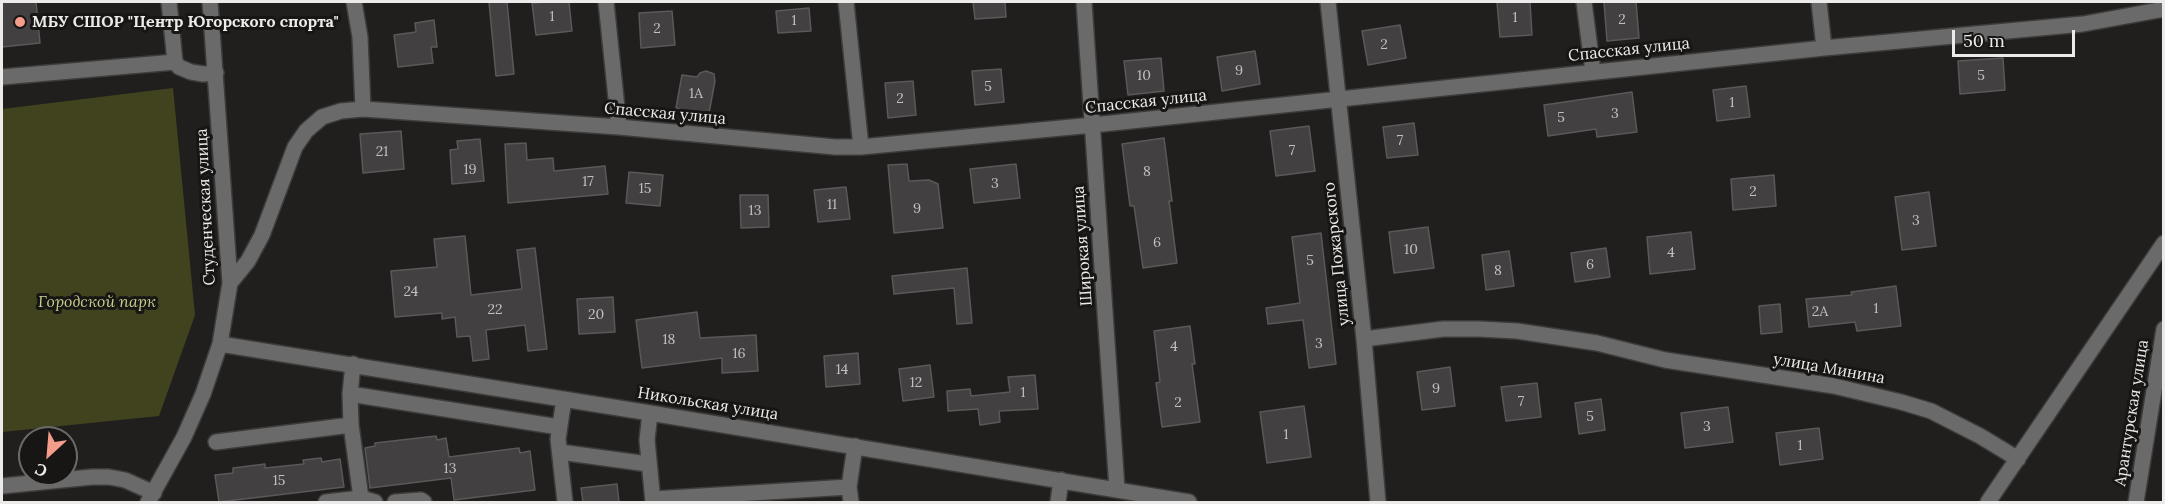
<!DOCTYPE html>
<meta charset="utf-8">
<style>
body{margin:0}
#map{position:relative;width:2165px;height:504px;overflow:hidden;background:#201f1d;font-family:Lora,serif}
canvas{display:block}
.frame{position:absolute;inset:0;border:3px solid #ecebe9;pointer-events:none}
.north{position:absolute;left:18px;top:426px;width:60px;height:60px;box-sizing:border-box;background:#171614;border:2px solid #6c6b69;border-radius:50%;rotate:206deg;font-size:16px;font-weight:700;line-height:24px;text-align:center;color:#ecebe9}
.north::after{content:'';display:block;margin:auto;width:21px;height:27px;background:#f49d8b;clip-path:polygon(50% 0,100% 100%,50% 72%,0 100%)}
.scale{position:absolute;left:1952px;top:30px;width:123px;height:27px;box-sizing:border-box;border:3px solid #ecebe9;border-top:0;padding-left:8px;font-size:18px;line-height:21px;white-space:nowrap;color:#ecebe9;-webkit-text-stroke:4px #171614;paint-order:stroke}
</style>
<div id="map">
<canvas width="2165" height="504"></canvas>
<div class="frame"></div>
<div class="north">С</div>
<div class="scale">50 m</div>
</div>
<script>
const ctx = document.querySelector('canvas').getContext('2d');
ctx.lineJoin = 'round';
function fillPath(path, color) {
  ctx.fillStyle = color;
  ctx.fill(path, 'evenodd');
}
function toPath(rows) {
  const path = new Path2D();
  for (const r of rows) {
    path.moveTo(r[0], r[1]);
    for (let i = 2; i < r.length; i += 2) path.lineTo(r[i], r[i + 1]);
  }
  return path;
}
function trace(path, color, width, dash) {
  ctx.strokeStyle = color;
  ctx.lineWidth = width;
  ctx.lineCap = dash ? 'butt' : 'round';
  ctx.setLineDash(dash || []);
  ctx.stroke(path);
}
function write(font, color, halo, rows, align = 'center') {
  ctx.font = font + ' Lora,serif';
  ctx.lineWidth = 6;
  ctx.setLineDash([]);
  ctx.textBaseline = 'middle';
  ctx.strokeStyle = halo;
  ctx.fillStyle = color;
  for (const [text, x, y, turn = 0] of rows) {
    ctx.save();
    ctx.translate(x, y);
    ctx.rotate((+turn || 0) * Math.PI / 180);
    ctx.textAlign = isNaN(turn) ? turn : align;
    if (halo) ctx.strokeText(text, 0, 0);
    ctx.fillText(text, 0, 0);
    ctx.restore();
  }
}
fillPath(toPath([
 [173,88,195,315,159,416,2,432,2,109]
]), '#41431f');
const building = toPath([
 [2,2,36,2,40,43,2,47,2,2],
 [489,2,507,2,514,74,496,76,489,2],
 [549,2,569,2,572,31,536,35,532,3,549,2],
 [973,2,1005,2,1006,17,975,19,973,2],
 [1497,2,1530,2,1532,35,1500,37,1497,2],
 [1604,2,1636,2,1639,38,1607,41,1604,2],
 [809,8,811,31,778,33,776,11,809,8],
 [672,11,675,45,641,48,639,13,672,11],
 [434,20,437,47,431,47,433,63,398,67,394,35,416,32,415,23,434,20],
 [1400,25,1406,58,1368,65,1362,31,1400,25],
 [1255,51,1260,84,1222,91,1217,57,1255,51],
 [1161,58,1164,91,1128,95,1124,61,1161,58],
 [2003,58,2005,90,1960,94,1958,61,2003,58],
 [1001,69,1004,102,975,105,972,71,1001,69],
 [706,71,714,74,715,81,709,113,694,111,688,116,682,113,680,109,676,108,682,75,697,77,700,73,706,71],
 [913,81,916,115,888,118,885,83,913,81],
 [1746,86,1750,117,1717,121,1713,90,1746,86],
 [1632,92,1637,132,1597,137,1596,129,1548,136,1544,105,1632,92],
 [1414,123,1418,155,1387,158,1383,127,1414,123],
 [1309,126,1315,171,1276,176,1270,131,1309,126],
 [401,131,404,169,363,173,360,134,401,131],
 [1164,138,1172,201,1169,201,1177,263,1143,268,1134,206,1130,206,1122,144,1164,138],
 [480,139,484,181,452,184,450,150,458,149,457,141,480,139],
 [526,143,527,160,553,158,554,171,605,166,608,194,508,203,505,144,526,143],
 [907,164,909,181,929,180,938,184,943,228,894,233,888,165,907,164],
 [1016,164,1020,198,974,203,970,169,1016,164],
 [629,172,663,175,660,206,626,203,629,172],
 [1774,175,1776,206,1733,210,1731,179,1774,175],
 [846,187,850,219,818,222,814,190,846,187],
 [1929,192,1936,246,1902,250,1895,197,1929,192],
 [740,195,768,195,769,227,741,228,740,195],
 [1428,227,1434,268,1394,273,1389,232,1428,227],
 [1691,232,1695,269,1650,274,1647,237,1691,232],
 [1321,233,1336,364,1309,368,1303,320,1268,324,1266,308,1300,303,1292,237,1321,233],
 [465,236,471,295,522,289,517,250,535,248,547,349,528,351,525,325,486,330,489,359,473,361,470,336,457,337,455,317,442,319,442,313,395,317,391,271,437,267,434,239,465,236],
 [1606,248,1610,277,1575,282,1571,253,1606,248],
 [1509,251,1514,286,1486,290,1482,255,1509,251],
 [967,268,972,323,957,324,954,288,894,294,892,276,967,268],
 [1896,286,1901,326,1857,331,1855,322,1809,327,1806,299,1852,295,1851,292,1896,286],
 [613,297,615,332,579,334,577,299,613,297],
 [1780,304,1782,332,1761,334,1759,306,1780,304],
 [697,312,700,338,756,335,758,371,722,373,722,358,642,368,636,320,697,312],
 [1190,326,1195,364,1192,364,1200,422,1162,427,1156,383,1160,382,1154,331,1190,326],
 [858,353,860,384,826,387,824,356,858,353],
 [930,365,934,397,903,401,899,369,930,365],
 [1450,367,1455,406,1422,410,1417,372,1450,367],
 [1035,375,1038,409,999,411,1000,422,980,425,978,409,948,411,947,391,970,389,971,396,1010,392,1008,377,1035,375],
 [1537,383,1541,417,1506,421,1501,387,1537,383],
 [1601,399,1605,430,1579,434,1575,403,1601,399],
 [1304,406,1311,457,1267,463,1260,412,1304,406],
 [1728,407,1733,442,1685,448,1681,413,1728,407],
 [1819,428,1823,459,1780,465,1776,433,1819,428],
 [436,436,437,440,446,438,449,457,519,448,520,453,530,451,535,490,454,500,451,478,370,488,365,448,375,446,375,443,436,436],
 [321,458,322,462,340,459,344,487,219,502,215,475,233,473,233,468,265,464,265,468,304,464,303,460,321,458],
 [617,484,619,502,583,502,581,488,617,484]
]);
fillPath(building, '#434042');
trace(building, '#5b585a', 1.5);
const minor = toPath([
 [169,2,175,62,179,67,191,72,203,74,216,73],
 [354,2,360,37,363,109],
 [606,2,619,127],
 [846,2,861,147],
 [1084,2,1117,489],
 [1328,2,1364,339,1378,502],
 [1584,2,1593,72],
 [1819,2,1824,48],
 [2,77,175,62],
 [230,283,248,261,262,235,295,147,306,131,322,117,341,111,363,109,619,127,835,147,861,147,1093,125,1824,48,2083,24,2164,9],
 [1364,339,1443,329,1479,329,1517,331,1597,343,1665,360,1834,386,1901,402,1931,411,1980,436,2018,459],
 [220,344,650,413,1189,502],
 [353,364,350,394,351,425,361,498,375,502],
 [350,394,559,427],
 [564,399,558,439,565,502],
 [650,413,647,440,653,502],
 [216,442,351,425],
 [560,452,648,464],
 [2,486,92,477,109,477,125,480,154,493],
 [653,499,849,487],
 [148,502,184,437,203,394,220,344,230,283,210,2],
 [326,502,361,498],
 [395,502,421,500,424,502],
 [851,502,849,487,855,446],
 [1058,502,1061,480],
 [1988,502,2164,243],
 [2136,502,2164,329]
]);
trace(minor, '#3d3c3a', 18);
trace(minor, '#6b6a6a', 15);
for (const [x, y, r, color] of [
 [20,22,6,"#f49d8b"]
]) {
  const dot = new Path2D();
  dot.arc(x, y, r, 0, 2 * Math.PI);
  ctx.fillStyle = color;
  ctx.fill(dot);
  trace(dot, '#171614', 2);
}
write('14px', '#c2c0bf', null, [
 ["1",552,17],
 ["1",1515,18],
 ["2",1622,20],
 ["1",794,21],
 ["2",657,29],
 ["2",1384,45],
 ["9",1239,71],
 ["10",1144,76],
 ["5",1981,76],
 ["5",988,87],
 ["1А",696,94],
 ["2",900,99],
 ["1",1732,103],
 ["3",1615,114],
 ["5",1561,118],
 ["7",1400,141],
 ["7",1292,151],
 ["21",382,152],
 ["19",470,170],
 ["8",1147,172],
 ["17",588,182],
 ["3",995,184],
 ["15",645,189],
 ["2",1753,192],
 ["11",832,205],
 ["9",917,209],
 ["13",755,211],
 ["3",1916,221],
 ["6",1157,243],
 ["10",1411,250],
 ["4",1671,253],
 ["5",1310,261],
 ["6",1590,265],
 ["8",1498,271],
 ["24",411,292],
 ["1",1876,309],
 ["22",495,310],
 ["2А",1820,312],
 ["20",596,315],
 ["18",669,340],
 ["3",1319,344],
 ["4",1174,347],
 ["16",739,354],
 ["14",842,370],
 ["12",916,383],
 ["9",1436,389],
 ["1",1023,393],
 ["7",1521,402],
 ["2",1178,403],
 ["5",1590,417],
 ["3",1707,427],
 ["1",1286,435],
 ["1",1800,446],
 ["13",450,469],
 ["15",279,481]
]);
write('bold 16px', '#ecebe9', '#171614', [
 ["МБУ СШОР \"Центр Югорского спорта\"",32,22]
], 'left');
write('16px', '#ecebe9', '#171614', [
 ["Спасская улица",1629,50,-6],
 ["Спасская улица",1146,102,-6],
 ["Спасская улица",665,114,5],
 ["Студенческая улица",206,207,-93],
 ["Широкая улица",1083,246,-94],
 ["улица Пожарского",1337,254,-96],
 ["улица Минина",1829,369,10],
 ["Никольская улица",708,404,9],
 ["Арантурская улица",2132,413,-81]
]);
write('italic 16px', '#c9cc89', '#171614', [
 ["Городской парк",97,302]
]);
</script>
